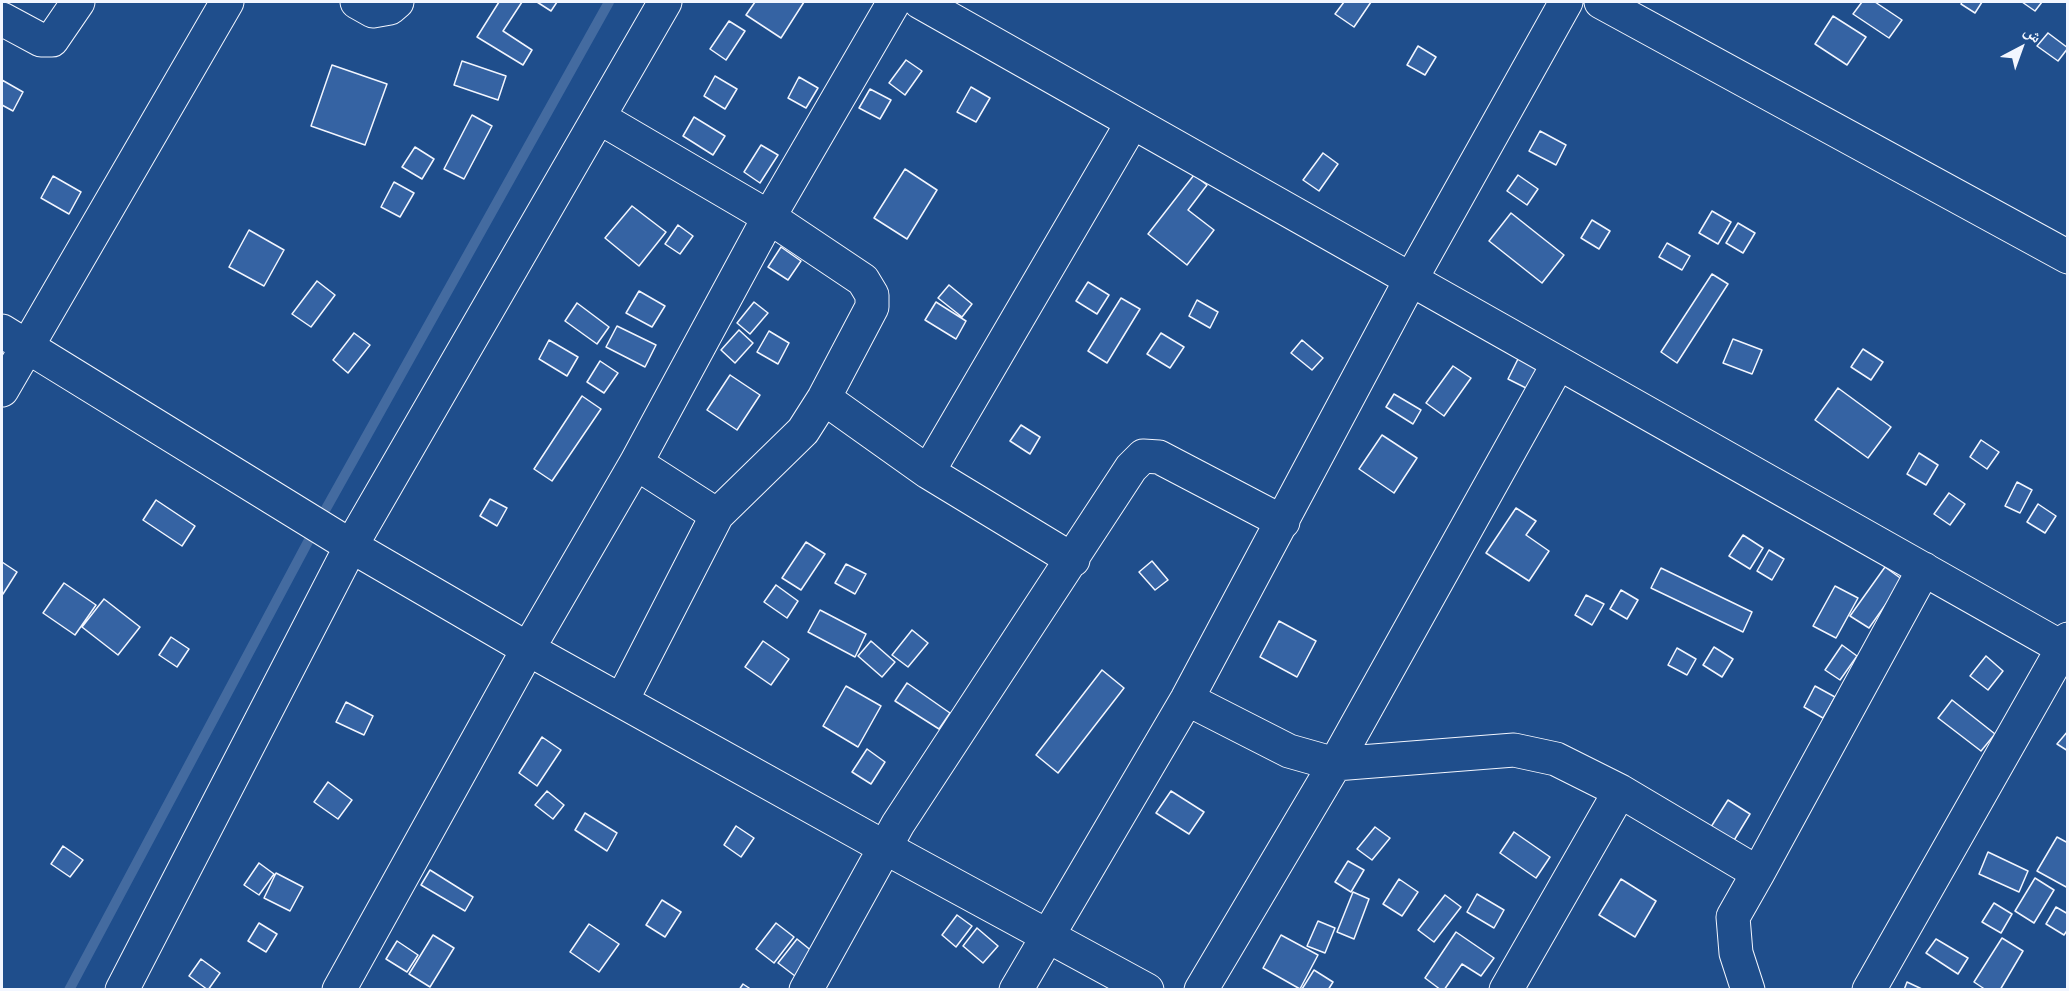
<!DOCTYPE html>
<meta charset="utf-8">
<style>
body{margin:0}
#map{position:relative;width:2069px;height:991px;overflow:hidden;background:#1f4e8c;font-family:"Roboto Condensed","Noto Naskh Arabic",sans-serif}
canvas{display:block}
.frame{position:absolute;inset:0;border:3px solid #f2f6ff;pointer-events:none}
.north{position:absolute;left:1991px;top:18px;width:60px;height:60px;-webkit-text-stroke:4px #1f4e8c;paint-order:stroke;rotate:41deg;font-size:16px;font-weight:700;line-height:24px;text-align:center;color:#f2f6ff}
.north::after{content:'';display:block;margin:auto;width:21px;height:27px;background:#f2f6ff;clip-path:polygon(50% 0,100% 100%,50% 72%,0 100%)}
</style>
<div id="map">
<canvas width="2069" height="991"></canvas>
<div class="frame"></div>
<div class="north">ش</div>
</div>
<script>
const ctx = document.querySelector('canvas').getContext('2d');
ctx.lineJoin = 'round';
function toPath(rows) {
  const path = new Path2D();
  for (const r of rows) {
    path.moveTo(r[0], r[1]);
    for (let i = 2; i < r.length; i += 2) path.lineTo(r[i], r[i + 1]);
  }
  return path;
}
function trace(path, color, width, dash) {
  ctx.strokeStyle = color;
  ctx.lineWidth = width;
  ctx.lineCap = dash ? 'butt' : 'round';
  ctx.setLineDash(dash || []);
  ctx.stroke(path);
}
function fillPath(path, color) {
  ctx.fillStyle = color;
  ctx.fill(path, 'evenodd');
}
trace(toPath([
 [69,990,318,523,609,2]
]), '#446ba0', 10);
const building = toPath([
 [499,2,522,2,503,31,532,50,523,65,477,37,499,2],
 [537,2,557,2,551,11,537,2],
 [755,2,804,2,781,38,746,15,755,2],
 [1344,2,1371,2,1354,27,1335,14,1344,2],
 [1862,2,1875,2,1902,20,1889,38,1853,14,1862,2],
 [1962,2,1982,2,1975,13,1961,4,1962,2],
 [2022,2,2042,2,2035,11,2022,2],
 [1833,16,1866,37,1847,65,1815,44,1833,16],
 [729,21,745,31,726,60,710,49,729,21],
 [2048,33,2068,48,2058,61,2037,46,2048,33],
 [1418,46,1436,57,1425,75,1407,65,1418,46],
 [906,60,922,71,905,95,889,83,906,60],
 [462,61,506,76,498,100,454,85,462,61],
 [332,65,387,84,365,145,311,126,332,65],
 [715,76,737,89,725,109,704,96,715,76],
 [799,77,818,88,806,108,788,98,799,77],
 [2,80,23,92,13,111,2,105,2,80],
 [971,87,990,98,976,122,957,112,971,87],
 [870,89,891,100,880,119,859,108,870,89],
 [472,115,492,126,464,179,444,169,472,115],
 [694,117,725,136,713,155,683,136,694,117],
 [1540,131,1566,145,1556,165,1529,151,1540,131],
 [761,145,778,155,760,183,744,172,761,145],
 [415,147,434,159,422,179,402,167,415,147],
 [1323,153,1338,164,1319,191,1303,180,1323,153],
 [905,169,937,190,907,239,874,218,905,169],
 [1194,175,1207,185,1188,210,1214,230,1187,265,1148,234,1194,175],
 [1518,175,1538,189,1527,205,1507,191,1518,175],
 [53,176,81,192,69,214,41,198,53,176],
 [394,182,414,193,400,217,381,207,394,182],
 [632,206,666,232,639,266,605,238,632,206],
 [1712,211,1731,222,1718,244,1699,233,1712,211],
 [1511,213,1564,255,1542,283,1489,241,1511,213],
 [1592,220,1610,231,1599,249,1581,238,1592,220],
 [1738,223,1755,233,1743,253,1726,243,1738,223],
 [678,225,693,236,680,254,665,244,678,225],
 [249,230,284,250,264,286,229,267,249,230],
 [1667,243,1690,256,1682,270,1659,257,1667,243],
 [781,247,801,261,788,280,768,267,781,247],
 [1712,274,1728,284,1677,363,1661,352,1712,274],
 [317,281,335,295,311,327,292,314,317,281],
 [1088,282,1109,295,1097,314,1076,301,1088,282],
 [949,285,972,304,962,317,938,298,949,285],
 [639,291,665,306,652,327,626,313,639,291],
 [1121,298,1140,309,1107,363,1088,351,1121,298],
 [1197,300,1218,312,1210,328,1189,316,1197,300],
 [754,302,768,313,750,334,737,323,754,302],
 [936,302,966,321,956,339,925,320,936,302],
 [577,303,609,327,597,344,565,321,577,303],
 [617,326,656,345,645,367,606,347,617,326],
 [739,330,753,343,735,363,721,350,739,330],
 [769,331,789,343,778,364,757,352,769,331],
 [354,333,370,345,348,373,333,360,354,333],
 [1161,333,1184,347,1170,368,1147,354,1161,333],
 [1733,339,1762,350,1752,374,1723,363,1733,339],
 [549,340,578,357,567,376,539,359,549,340],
 [1302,340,1323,358,1312,370,1291,353,1302,340],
 [1863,349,1883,362,1871,380,1851,367,1863,349],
 [1520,355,1546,368,1534,392,1508,379,1520,355],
 [600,361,618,373,604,393,587,382,600,361],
 [1453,366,1471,378,1444,416,1426,403,1453,366],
 [730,375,760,395,737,430,707,410,730,375],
 [1838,388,1891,427,1868,458,1815,420,1838,388],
 [1394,394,1421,410,1413,424,1386,407,1394,394],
 [582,396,601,409,552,481,534,469,582,396],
 [1021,425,1040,437,1030,454,1010,441,1021,425],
 [1382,435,1417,458,1394,493,1359,469,1382,435],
 [1981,440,1999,452,1987,469,1970,457,1981,440],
 [1919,453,1938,465,1926,485,1907,474,1919,453],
 [2017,482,2032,490,2020,513,2005,506,2017,482],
 [1949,493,1965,504,1950,525,1934,514,1949,493],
 [490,499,507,508,497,526,480,516,490,499],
 [156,500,195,526,182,546,143,520,156,500],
 [2038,504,2056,516,2045,533,2027,522,2038,504],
 [1516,508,1536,521,1526,535,1549,551,1529,581,1486,553,1516,508],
 [1743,535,1763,548,1750,569,1729,556,1743,535],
 [806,542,825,554,801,590,782,578,806,542],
 [1769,550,1784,559,1772,580,1757,571,1769,550],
 [1152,561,1168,580,1155,590,1139,572,1152,561],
 [2,562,17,572,3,594,2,594,2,562],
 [846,564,866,574,855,594,835,583,846,564],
 [1885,567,1903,580,1869,628,1850,616,1885,567],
 [1661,568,1752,612,1743,632,1651,588,1661,568],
 [64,583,96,605,75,635,43,613,64,583],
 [776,585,798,601,787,618,764,602,776,585],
 [1835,586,1858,598,1836,638,1813,626,1835,586],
 [1621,590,1638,600,1627,619,1610,609,1621,590],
 [1586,595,1604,604,1592,625,1575,615,1586,595],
 [104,599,140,627,118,655,82,627,104,599],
 [820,610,866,634,855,657,808,632,820,610],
 [1279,621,1316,641,1297,677,1260,657,1279,621],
 [912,630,928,643,908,667,892,655,912,630],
 [171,637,189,649,177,667,159,655,171,637],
 [763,641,789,659,771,685,745,667,763,641],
 [871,641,895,662,882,677,858,656,871,641],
 [1842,645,1857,656,1840,680,1825,670,1842,645],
 [1714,647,1733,659,1722,677,1703,665,1714,647],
 [1677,648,1696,659,1687,675,1668,665,1677,648],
 [1986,656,2003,671,1988,690,1970,676,1986,656],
 [1102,670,1124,688,1058,773,1036,755,1102,670],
 [907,683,950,713,939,729,895,701,907,683],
 [846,686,881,706,858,747,823,726,846,686],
 [1815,686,1835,697,1823,718,1804,707,1815,686],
 [1952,700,1995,734,1981,751,1938,718,1952,700],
 [346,702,373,716,364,735,336,722,346,702],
 [2068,731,2068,751,2057,744,2068,731],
 [542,737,561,750,537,786,519,773,542,737],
 [867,749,885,762,871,784,852,772,867,749],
 [328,782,352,800,338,819,314,802,328,782],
 [547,791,564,805,553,819,535,805,547,791],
 [1171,791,1204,812,1189,834,1156,813,1171,791],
 [1728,800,1750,814,1727,852,1704,838,1728,800],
 [585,813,617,833,607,851,575,830,585,813],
 [736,826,754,838,741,857,724,845,736,826],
 [1375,827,1390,838,1372,860,1357,849,1375,827],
 [1514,832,1550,857,1536,878,1500,853,1514,832],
 [2057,837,2068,843,2068,888,2037,871,2057,837],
 [63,846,83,860,70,877,51,864,63,846],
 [1988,852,2028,871,2019,892,1979,874,1988,852],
 [1348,861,1364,870,1351,892,1335,882,1348,861],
 [259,863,274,874,259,895,244,885,259,863],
 [430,870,473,897,465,911,421,885,430,870],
 [276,873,303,887,290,911,264,898,276,873],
 [2035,878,2054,890,2034,923,2015,911,2035,878],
 [1399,879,1418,892,1402,916,1383,904,1399,879],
 [1621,879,1656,901,1635,937,1599,915,1621,879],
 [1353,892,1369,899,1354,939,1337,932,1353,892],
 [1477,894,1504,910,1494,928,1467,912,1477,894],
 [1445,895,1461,907,1434,942,1418,930,1445,895],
 [662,900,681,912,665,937,646,925,662,900],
 [1994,903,2012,914,2001,933,1982,922,1994,903],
 [2056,907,2068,914,2068,929,2064,935,2046,924,2056,907],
 [957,915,972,926,956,947,942,935,957,915],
 [1318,921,1335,928,1325,953,1307,946,1318,921],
 [259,923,277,934,266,952,248,941,259,923],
 [776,923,794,937,774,963,756,949,776,923],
 [589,924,619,944,599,972,570,952,589,924],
 [977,928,998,946,983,963,963,946,977,928],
 [1456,932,1494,958,1481,976,1462,964,1444,990,1441,990,1425,978,1456,932],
 [433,935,454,948,430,987,409,974,433,935],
 [1281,935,1318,955,1300,989,1263,968,1281,935],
 [2002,938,2023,951,2000,990,1986,990,1974,982,2002,938],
 [797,939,813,952,795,976,778,963,797,939],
 [1936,939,1968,958,1958,974,1926,953,1936,939],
 [397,941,418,955,407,972,386,959,397,941],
 [201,959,220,973,208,990,189,976,201,959],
 [1314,970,1333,982,1328,990,1302,989,1314,970],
 [1907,982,1924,990,1904,990,1907,982],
 [743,984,752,990,739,990,743,984]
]);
fillPath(building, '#3563a3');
trace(building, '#f2f6ff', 1.5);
const minor = toPath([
 [357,2,373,11,390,8,397,2],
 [920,2,2068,651],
 [1601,2,2068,257],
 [2,19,41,40,52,40,78,2],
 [600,118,769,217,863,280,872,295,872,307,824,398,803,431,717,515,622,700],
 [2,331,351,546,528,649,884,847,1147,990],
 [2,390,227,2],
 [824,398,928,472,1073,560],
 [636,463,717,515],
 [928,472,1132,123],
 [1187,699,1289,751,1335,764,1514,750,1556,759,1620,791,1758,873,1733,917,1736,953,1748,990],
 [1758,873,1924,569],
 [122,990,351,546,665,2],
 [339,990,528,649,636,463,769,217,894,2],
 [806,990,898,824,1131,468,1143,456,1159,457,1283,522],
 [1016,990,1187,699,1410,281,1566,2],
 [1201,990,1335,764,1558,364],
 [1506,990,1620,791],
 [1869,990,2068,639]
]);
trace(minor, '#f2f6ff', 35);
trace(minor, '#1f4e8c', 33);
</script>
